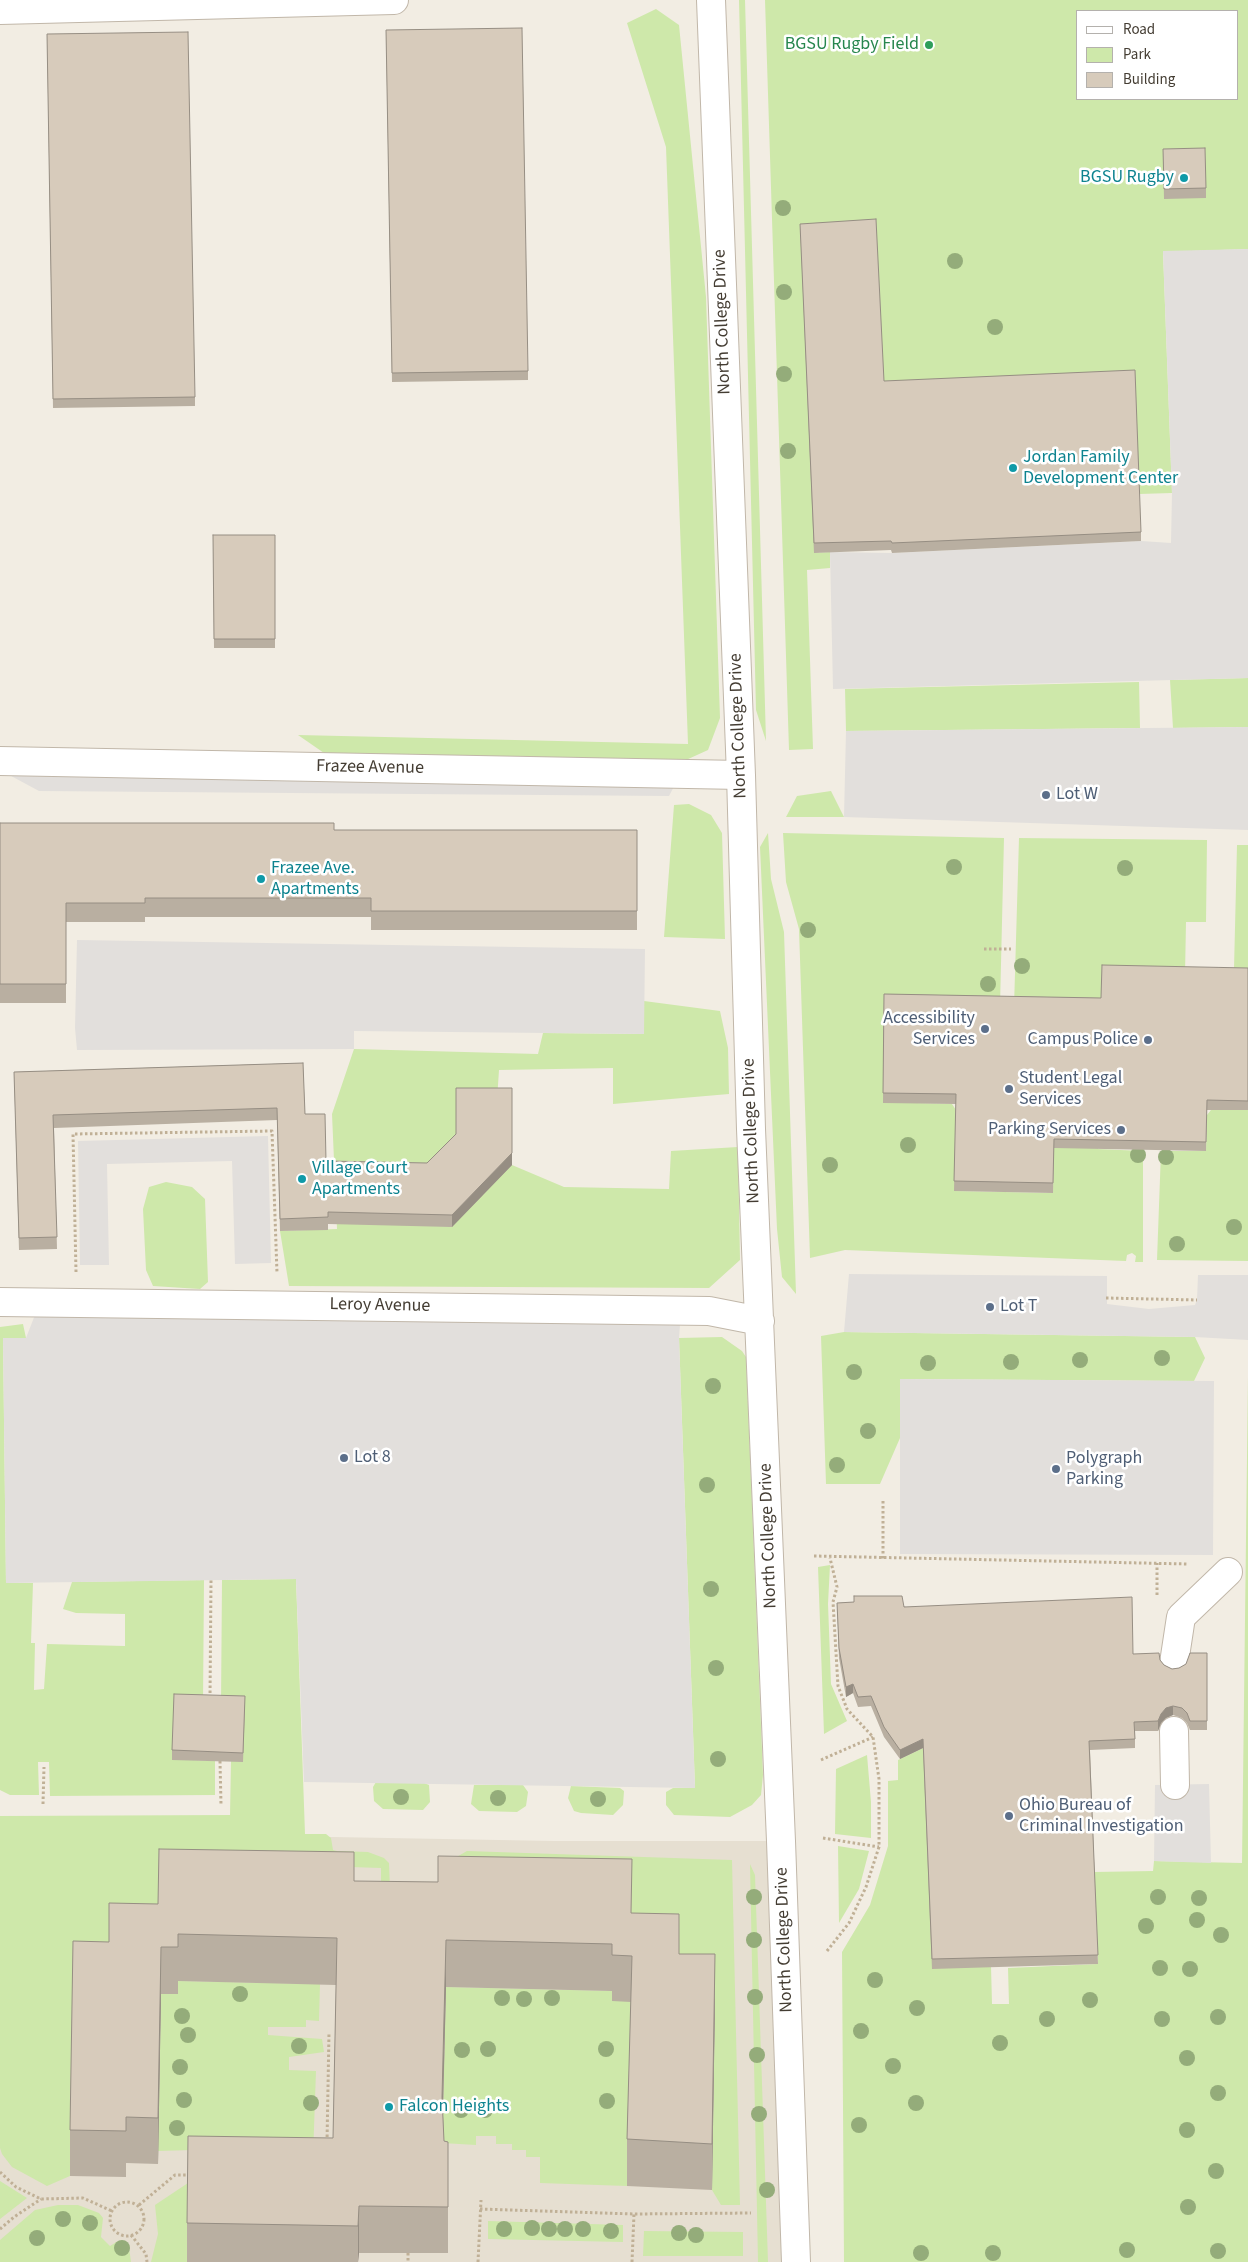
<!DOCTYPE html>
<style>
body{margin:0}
#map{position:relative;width:1248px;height:2262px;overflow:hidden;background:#f2ede3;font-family:"Source Sans 3",sans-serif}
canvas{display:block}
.legend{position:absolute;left:1076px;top:10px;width:162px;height:90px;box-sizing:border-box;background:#fff;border:1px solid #b4b1ad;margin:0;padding:6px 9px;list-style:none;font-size:15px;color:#443d33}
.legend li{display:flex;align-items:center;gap:10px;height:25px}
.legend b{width:25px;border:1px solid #b4b1ad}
</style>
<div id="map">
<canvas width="1248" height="2262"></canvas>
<ul class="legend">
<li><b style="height:6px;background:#fff"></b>Road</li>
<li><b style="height:14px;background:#cee8aa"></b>Park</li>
<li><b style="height:14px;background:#d7cbbb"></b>Building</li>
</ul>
</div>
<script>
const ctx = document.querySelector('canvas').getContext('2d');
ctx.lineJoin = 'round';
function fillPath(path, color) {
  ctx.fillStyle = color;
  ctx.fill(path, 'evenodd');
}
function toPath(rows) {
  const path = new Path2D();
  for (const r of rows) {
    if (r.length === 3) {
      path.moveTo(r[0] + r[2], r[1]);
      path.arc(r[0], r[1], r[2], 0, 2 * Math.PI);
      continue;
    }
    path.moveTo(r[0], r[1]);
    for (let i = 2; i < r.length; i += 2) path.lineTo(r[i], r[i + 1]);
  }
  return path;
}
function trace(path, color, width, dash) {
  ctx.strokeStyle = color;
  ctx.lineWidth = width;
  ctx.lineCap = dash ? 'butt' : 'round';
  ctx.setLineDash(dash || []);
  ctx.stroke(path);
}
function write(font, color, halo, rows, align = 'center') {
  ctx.font = font + ' "Source Sans 3",sans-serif';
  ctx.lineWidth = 5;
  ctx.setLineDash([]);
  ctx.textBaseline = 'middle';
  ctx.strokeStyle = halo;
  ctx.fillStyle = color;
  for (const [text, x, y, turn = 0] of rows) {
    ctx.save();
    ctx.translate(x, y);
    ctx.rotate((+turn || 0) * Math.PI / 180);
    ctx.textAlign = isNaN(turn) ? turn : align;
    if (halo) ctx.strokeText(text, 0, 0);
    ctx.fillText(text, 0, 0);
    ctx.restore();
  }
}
fillPath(toPath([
 [0,1831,554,1841,781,1841,796,2262,0,2262]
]), '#e6dfd1');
fillPath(toPath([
 [739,0,745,0,766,741,756,710],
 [765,0,1248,0,1248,249,1163,252,1172,493,1139,494,814,553,830,552,830,568,807,570,813,749,789,750],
 [1077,11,1237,11,1237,99,1077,99],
 [656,9,679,25,706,297,720,718,708,750,686,760,324,753,298,735,688,744,666,147,627,23],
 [1248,678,1248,727,1173,728,1170,680],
 [1139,682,1140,728,846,731,845,689],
 [831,791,844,817,786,817,797,796],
 [689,804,711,815,722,833,725,939,664,937,674,805],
 [768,833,771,879,784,932,796,1294,782,1277,777,1229,760,847],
 [783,833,1004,838,1000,1006,883,1102,952,1104,956,1110,955,1191,1053,1193,1054,1110,1098,1110,1098,1149,1143,1151,1143,1262,1135,1262,1136,1256,1132,1253,1127,1255,1126,1261,845,1250,810,1258,799,929,786,882],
 [1019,838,1207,840,1206,922,1186,922,1185,975,1101,1003,1014,1007],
 [1237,845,1248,845,1248,1011,1233,1010],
 [644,1001,720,1011,728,1048,729,1094,613,1104,613,1068,499,1070,497,1100,512,1165,564,1187,669,1189,671,1151,738,1147,740,1260,709,1288,289,1286,280,1231,337,1229,332,1114,354,1049,538,1054,543,1033,644,1034],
 [1211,1110,1248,1110,1248,1261,1157,1260,1161,1151,1206,1151,1207,1115],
 [166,1182,192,1187,205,1199,208,1282,200,1289,153,1286,146,1270,143,1209,149,1187],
 [23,1324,26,1338,3,1338,6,1583,33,1583,31,1643,35,1643,34,1690,44,1689,47,1644,125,1646,125,1614,76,1613,63,1609,72,1582,204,1580,203,1704,172,1759,215,1761,215,1795,50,1796,49,1762,38,1762,39,1795,10,1795,0,1790,0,1327],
 [844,1332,1195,1337,1205,1358,1194,1381,901,1379,900,1438,880,1484,826,1484,821,1336],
 [722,1337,742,1351,746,1357,763,1775,761,1795,752,1805,730,1817,674,1815,666,1805,666,1792,673,1788,695,1788,679,1338],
 [1248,1376,1248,2262,844,2262,842,1952,870,1905,888,1846,888,1781,898,1780,898,1760,923,1748,991,1966,992,2004,1009,2004,1008,1968,1098,1964,1094,1872,1153,1871,1154,1861,1242,1863],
 [830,1565,828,1604,831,1684,847,1721,824,1734,818,1567],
 [296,1579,305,1834,326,1834,331,1838,333,1850,337,1851,368,1852,384,1858,389,1863,390,1889,381,1889,381,1868,350,1867,73,1988,70,2176,47,2186,12,2167,2,2154,0,2148,0,1816,230,1815,231,1761,221,1705,222,1580],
 [867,1755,871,1802,871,1838,835,1834,836,1769],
 [376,1782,424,1783,429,1785,430,1802,423,1810,383,1809,374,1801,373,1787],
 [474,1785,523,1785,528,1792,526,1806,517,1812,479,1811,471,1804],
 [571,1786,620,1788,624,1791,623,1805,613,1815,581,1813,574,1811,568,1798],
 [838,1846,869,1851,859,1889,839,1923],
 [467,1851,732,1860,740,2205,721,2205,712,2190,715,2000,453,1859],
 [750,1864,755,1875,768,2262,758,2262],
 [178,1981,320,1984,319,2021,306,2020,306,2027,268,2027,268,2035,322,2039,324,2052,289,2057,289,2070,316,2071,313,2157,193,2150,158,2151,161,1994,178,1994],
 [446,1987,612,1991,632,2002,627,2186,540,2183,540,2157,526,2157,526,2150,512,2150,512,2144,496,2144,496,2136,476,2136,476,2145,442,2143],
 [0,2181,27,2198,0,2219],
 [188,2183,187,2262,151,2262,158,2234,155,2205],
 [58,2205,78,2205,99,2213,103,2218,101,2237,110,2246,118,2241,129,2247,131,2262,0,2262,0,2240,35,2210],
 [488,2221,623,2225,623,2242,488,2239],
 [644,2231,743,2232,743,2256,643,2256]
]), '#cee8aa');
fillPath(toPath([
 [1248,249,1248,678,833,689,830,552,892,553,1141,541,1171,543,1172,493,1163,251],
 [1248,727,1248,830,844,817,846,731],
 [0,770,681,773,669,796,39,791],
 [77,940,645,949,644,1034,354,1031,354,1049,77,1050,75,1028],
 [268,1136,271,1263,235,1264,232,1161,107,1164,109,1265,80,1265,78,1141],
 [849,1274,1107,1276,1107,1304,1149,1309,1195,1305,1197,1300,1198,1275,1248,1275,1248,1340,1195,1337,844,1332],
 [40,1302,681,1311,679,1338,695,1788,304,1782,296,1579,6,1583,3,1338,26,1338],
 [900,1379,1214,1381,1213,1555,900,1554],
 [1209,1784,1211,1863,1154,1861,1155,1785]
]), '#e2dfdc');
const minor = toPath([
 [711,0,741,775,751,1129,781,1841,796,2262],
 [0,10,394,0],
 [0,761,741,775],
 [0,1302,709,1311,760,1321],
 [1174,1663,1181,1617,1228,1572],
 [1174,1731,1175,1785]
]);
trace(minor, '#c1b7a9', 30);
trace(toPath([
 [984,949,1011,949],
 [76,1272,73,1134,272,1131,277,1273],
 [1106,1298,1197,1300],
 [883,1501,883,1559],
 [814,1556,1188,1564],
 [1157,1595,1157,1563],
 [210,1698,211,1580],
 [821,1760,873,1737],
 [220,1761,221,1805],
 [43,1804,44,1767],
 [823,1838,879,1847],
 [827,1951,849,1923,866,1887,879,1847,879,1779,873,1737,847,1709,838,1686,833,1602,837,1587,830,1558],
 [327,2142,329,2032],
 [0,2172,16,2187,41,2199,83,2198,112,2211],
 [127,2219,17],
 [139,2205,175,2175,190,2175],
 [480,2209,634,2214,751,2213],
 [0,2229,14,2217,41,2199],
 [131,2235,146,2254,147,2262],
 [408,2253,408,2262],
 [478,2262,481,2200],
 [632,2262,634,2214]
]), '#c0b096', 3, [2.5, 2.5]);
trace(minor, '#fff', 28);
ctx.fillStyle = '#94ac7a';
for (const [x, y] of [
 [783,208],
 [955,261],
 [784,292],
 [995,327],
 [784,374],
 [788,451],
 [954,867],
 [1125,868],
 [808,930],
 [1022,966],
 [988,984],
 [908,1145],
 [1138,1155],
 [1166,1157],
 [830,1165],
 [1234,1227],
 [1177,1244],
 [1162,1358],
 [1080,1360],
 [1011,1362],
 [928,1363],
 [854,1372],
 [713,1386],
 [868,1431],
 [837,1465],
 [707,1485],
 [711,1589],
 [716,1668],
 [718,1759],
 [401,1797],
 [498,1798],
 [598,1799],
 [754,1897],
 [1158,1897],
 [1199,1898],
 [1197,1920],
 [1146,1926],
 [1221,1935],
 [754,1940],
 [1160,1968],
 [1190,1969],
 [875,1980],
 [240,1994],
 [755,1997],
 [502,1998],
 [552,1998],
 [524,1999],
 [1090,2000],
 [917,2008],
 [182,2016],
 [1218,2017],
 [1047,2019],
 [1162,2019],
 [861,2031],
 [188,2035],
 [1000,2043],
 [299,2046],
 [488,2049],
 [606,2049],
 [462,2050],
 [757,2055],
 [1187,2058],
 [893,2066],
 [180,2067],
 [1218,2093],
 [184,2100],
 [607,2101],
 [311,2103],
 [916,2103],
 [461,2110],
 [485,2110],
 [759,2114],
 [859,2125],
 [177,2128],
 [1187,2130],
 [1216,2171],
 [767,2190],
 [1188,2207],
 [63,2219],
 [90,2223],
 [532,2228],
 [504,2229],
 [549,2229],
 [565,2229],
 [583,2229],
 [611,2231],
 [679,2233],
 [696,2235],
 [37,2238],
 [122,2248],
 [1127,2250],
 [1218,2251],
 [921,2253],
 [993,2253]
]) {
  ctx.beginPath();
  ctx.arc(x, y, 8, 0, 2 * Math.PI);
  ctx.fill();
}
fillPath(toPath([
 [386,30,528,371,528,380,392,382],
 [47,34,195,397,195,406,53,408],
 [1163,149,1206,188,1206,198,1164,199],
 [800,224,884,381,1141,532,1141,541,892,553,891,550,814,553],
 [213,535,275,535,275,648,214,648],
 [0,823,334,830,637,830,637,930,371,930,371,917,145,917,145,922,66,922,66,1003,0,1003],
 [1248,968,1248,1110,1207,1110,1206,1151,1054,1148,1053,1193,954,1191,956,1104,883,1103,884,994,1101,998],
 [303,1063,305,1114,326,1161,512,1165,452,1227,328,1224,328,1230,280,1231,277,1120,54,1128,57,1249,19,1250,14,1072],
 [854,1596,1160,1660,1164,1665,1172,1669,1179,1668,1207,1653,1207,1730,1190,1730,1187,1723,1182,1718,1173,1715,1166,1718,1161,1723,1158,1731,1135,1731,1135,1748,1090,1750,1098,1964,932,1969,923,1748,900,1759,884,1737,871,1706,858,1707,853,1693,846,1697,839,1658,837,1603,854,1602],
 [245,1705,243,1762,172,1760,172,1750],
 [354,1881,632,1914,679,1954,715,2000,712,2190,627,2186,627,2139,631,2002,612,2001,612,1991,446,1987,443,2116,444,2141,448,2142,448,2253,359,2253,358,2262,187,2262,187,2223,333,2138,336,1985,178,1981,178,1994,161,1994,158,2164,126,2163,126,2177,70,2176,70,2130,109,1942,158,1904]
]), '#b9afa1');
fillPath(toPath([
 [512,1153,512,1165,452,1227,452,1215],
 [853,1684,853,1693,846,1697,846,1687],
 [1173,1706,1173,1715,1166,1718,1161,1723,1158,1731,1158,1721,1161,1714,1166,1708],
 [923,1739,923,1748,900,1759,900,1750],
 [446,1940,446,1987,442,2143,442,2097],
 [161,1947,161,1994,158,2164,158,2118],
 [715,1954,715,2000,712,2190,712,2144],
 [359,2206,359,2253,358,2262,358,2226]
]), '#968e83');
const building = toPath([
 [522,28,528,371,392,373,386,30,522,28],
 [188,32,195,397,53,399,47,34,188,32],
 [1205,148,1206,188,1164,189,1163,149,1205,148],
 [876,219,884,381,1135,370,1141,532,892,543,891,541,814,543,800,224,876,219],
 [213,535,275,535,275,639,214,639,213,535],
 [0,823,334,823,334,830,637,830,637,911,371,911,371,898,145,898,145,903,66,903,66,984,0,984,0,823],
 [1102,965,1248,968,1248,1101,1207,1100,1206,1142,1054,1139,1053,1183,954,1181,956,1094,883,1093,884,994,1101,998,1102,965],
 [303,1063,305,1114,325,1114,326,1161,427,1163,456,1134,456,1088,512,1088,512,1153,452,1215,328,1212,328,1217,280,1219,277,1108,53,1115,57,1237,19,1238,14,1072,303,1063],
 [854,1596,902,1596,904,1607,1132,1597,1133,1654,1159,1653,1160,1660,1164,1665,1172,1669,1179,1668,1186,1664,1190,1653,1207,1653,1207,1721,1190,1721,1187,1713,1182,1708,1173,1706,1166,1708,1161,1714,1158,1721,1134,1722,1135,1739,1089,1741,1098,1955,932,1959,923,1739,900,1750,884,1727,871,1696,858,1697,853,1684,846,1687,839,1648,837,1603,854,1602,854,1596],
 [174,1694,245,1696,243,1753,172,1750,174,1694],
 [159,1849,354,1852,354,1881,438,1882,438,1856,632,1859,631,1913,679,1914,679,1954,715,1954,712,2144,627,2139,632,1956,612,1955,612,1944,446,1940,442,2097,444,2141,448,2142,448,2207,359,2206,358,2226,187,2223,188,2136,333,2138,337,1938,178,1934,178,1947,161,1947,158,2118,126,2117,126,2131,70,2130,73,1941,109,1942,109,1903,158,1904,159,1849]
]);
fillPath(building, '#d7cbbb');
trace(building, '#968e83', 1);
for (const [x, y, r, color] of [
 [929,45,5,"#2e9e5b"],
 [1184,178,5,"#0f9aa8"],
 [1013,468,5,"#0f9aa8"],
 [1046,795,5,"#5c6f8a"],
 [261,879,5,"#0f9aa8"],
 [985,1029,5,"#5c6f8a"],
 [1148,1040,5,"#5c6f8a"],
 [1009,1089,5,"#5c6f8a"],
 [1121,1130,5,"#5c6f8a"],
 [302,1179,5,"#0f9aa8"],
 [990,1307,5,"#5c6f8a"],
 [344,1458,5,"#5c6f8a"],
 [1056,1469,5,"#5c6f8a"],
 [1009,1816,5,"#5c6f8a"],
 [389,2107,5,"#0f9aa8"]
]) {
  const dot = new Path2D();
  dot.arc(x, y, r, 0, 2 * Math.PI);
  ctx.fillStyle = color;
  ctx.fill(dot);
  trace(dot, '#fff', 2);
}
write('18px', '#27864d', '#fff', [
 ["BGSU Rugby Field",919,45]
], 'right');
write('18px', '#0d838f', '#fff', [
 ["BGSU Rugby",1174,178,"right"],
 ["Jordan Family",1023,458],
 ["Development Center",1023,479],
 ["Frazee Ave.",271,869],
 ["Apartments",271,890],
 ["Village Court",312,1169],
 ["Apartments",312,1190],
 ["Falcon Heights",399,2107]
], 'left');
write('18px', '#443d33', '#fff', [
 ["North College Drive",723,322,-92],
 ["North College Drive",739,726,-92],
 ["Frazee Avenue",370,768,1],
 ["North College Drive",752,1131,-92],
 ["Leroy Avenue",380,1306,1],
 ["North College Drive",769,1536,-92],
 ["North College Drive",785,1940,-92]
]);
write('18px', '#4e5e75', '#fff', [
 ["Lot W",1056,795],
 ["Accessibility",975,1019,"right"],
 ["Services",975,1040,"right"],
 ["Campus Police",1138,1040,"right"],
 ["Student Legal",1019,1079],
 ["Services",1019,1100],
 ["Parking Services",1111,1130,"right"],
 ["Lot T",1000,1307],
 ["Lot 8",354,1458],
 ["Polygraph",1066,1459],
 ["Parking",1066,1480],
 ["Ohio Bureau of",1019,1806],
 ["Criminal Investigation",1019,1827]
], 'left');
</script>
